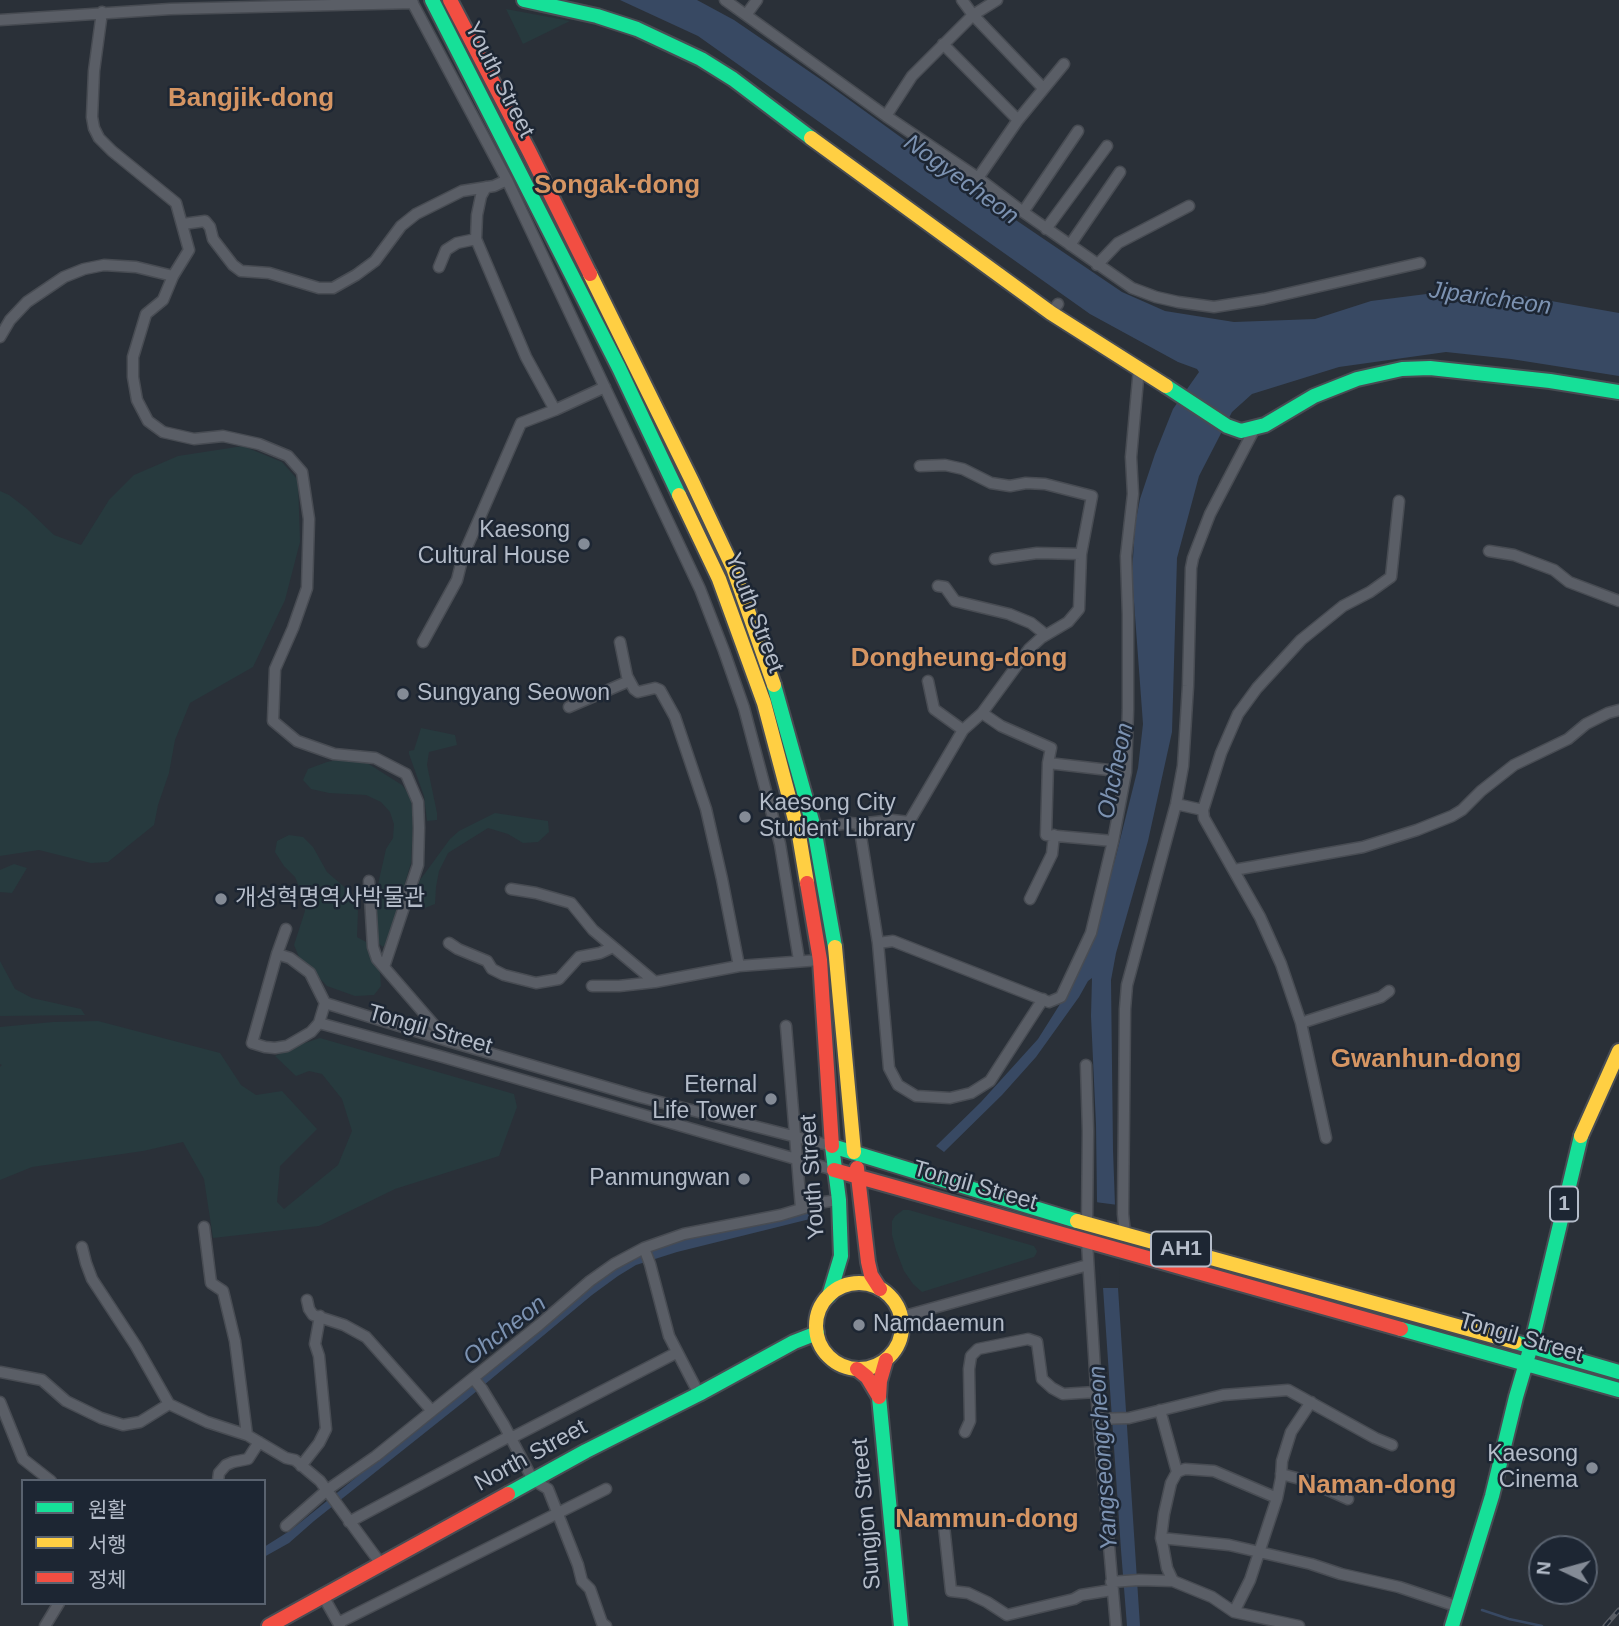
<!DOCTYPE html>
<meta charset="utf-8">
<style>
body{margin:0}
#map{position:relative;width:1619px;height:1626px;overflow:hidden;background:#2a3038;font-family:Helvetica,"Noto Sans KR",sans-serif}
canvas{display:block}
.legend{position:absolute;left:21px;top:1479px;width:245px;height:126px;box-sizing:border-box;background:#1d2633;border:2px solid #59626f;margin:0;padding:9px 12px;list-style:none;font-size:21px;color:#b4bcc9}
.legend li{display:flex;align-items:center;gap:14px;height:35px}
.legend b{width:35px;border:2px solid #59626f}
.north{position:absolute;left:1528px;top:1535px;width:70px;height:70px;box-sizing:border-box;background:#1d2633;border:2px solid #59626f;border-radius:50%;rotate:275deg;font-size:19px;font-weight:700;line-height:28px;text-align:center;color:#b4bcc9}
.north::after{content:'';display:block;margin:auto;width:24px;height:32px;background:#848b96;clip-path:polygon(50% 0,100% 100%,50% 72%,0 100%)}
</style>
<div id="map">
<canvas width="1619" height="1626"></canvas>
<ul class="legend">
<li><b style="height:9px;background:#16e098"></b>원활</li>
<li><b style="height:9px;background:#ffcf43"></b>서행</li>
<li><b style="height:9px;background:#f24e42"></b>정체</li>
</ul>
<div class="north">N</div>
</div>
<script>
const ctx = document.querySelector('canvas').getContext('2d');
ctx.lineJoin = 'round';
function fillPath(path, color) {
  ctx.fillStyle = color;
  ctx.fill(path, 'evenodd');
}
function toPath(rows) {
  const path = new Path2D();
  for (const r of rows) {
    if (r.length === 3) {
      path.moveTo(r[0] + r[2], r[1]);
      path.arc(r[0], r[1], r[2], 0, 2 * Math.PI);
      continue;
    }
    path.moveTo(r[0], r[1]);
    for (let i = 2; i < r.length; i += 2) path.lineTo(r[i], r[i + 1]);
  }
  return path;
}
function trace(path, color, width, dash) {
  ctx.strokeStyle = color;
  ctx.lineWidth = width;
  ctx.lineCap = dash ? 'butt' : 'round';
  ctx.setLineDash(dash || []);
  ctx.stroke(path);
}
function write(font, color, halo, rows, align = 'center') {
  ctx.font = font + ' Helvetica,"Noto Sans KR",sans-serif';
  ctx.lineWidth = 5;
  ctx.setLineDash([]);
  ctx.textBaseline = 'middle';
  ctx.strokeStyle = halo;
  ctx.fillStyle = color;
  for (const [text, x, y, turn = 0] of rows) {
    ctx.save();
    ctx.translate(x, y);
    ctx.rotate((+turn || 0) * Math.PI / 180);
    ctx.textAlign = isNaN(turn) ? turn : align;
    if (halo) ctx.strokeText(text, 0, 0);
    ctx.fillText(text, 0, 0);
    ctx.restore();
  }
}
fillPath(toPath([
 [506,9,570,21,523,44],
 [243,446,282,462,298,480,300,542,285,600,253,667,190,703,175,740,169,773,158,805,154,825,108,862,91,863,39,850,0,856,0,491,9,495,26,508,54,535,81,545,109,500,134,475,178,456],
 [421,728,455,735,457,745,429,752,427,765,437,813,437,820,427,821,424,796,409,754,409,751,414,750],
 [342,759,364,761,402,785,411,797,413,824,411,863,388,940,383,947,377,942,375,898,386,849,393,838,394,824,390,812,381,802,366,795,329,793,311,789,303,780,308,769,327,762],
 [495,813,548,821,549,832,538,842,523,843,508,834,488,828,448,853,439,871,436,887,435,904,425,908,415,900,414,892,420,880,450,839,459,831],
 [289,835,303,837,313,847,327,872,350,892,358,911,357,937,368,943,380,973,381,986,374,995,355,996,327,986,299,957,294,945,305,911,303,896,295,877,284,866,275,852,277,841],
 [14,864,27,868,12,893,0,892,0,870],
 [0,961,15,989,32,998,81,1009,85,1015,0,1016],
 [98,1021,220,1053,241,1085,256,1095,282,1091,317,1129,280,1166,277,1202,284,1209,338,1165,352,1131,342,1099,322,1074,309,1071,296,1076,275,1056,302,1044,320,1038,514,1094,517,1107,499,1156,395,1189,319,1226,213,1238,204,1179,183,1142,143,1151,32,1167,0,1180,0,1067,2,1065,0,1064,0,1027,53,1022],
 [731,1076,736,1076,737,1083,737,1092,734,1094,702,1087,703,1078],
 [903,1210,909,1210,1034,1246,1037,1251,1036,1254,1034,1257,922,1292,913,1284,904,1271,896,1250,892,1235,892,1221,895,1216]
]), '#273a3e');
fillPath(toPath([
 [620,0,697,0,734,20,826,83,1004,212,1122,292,1165,311,1234,322,1315,319,1371,301,1458,290,1523,296,1619,313,1619,376,1511,359,1446,352,1339,367,1252,394,1232,412,1199,476,1177,558,1172,732,1148,841,1116,953,1111,980,1113,1150,1118,1288,1140,1626,1127,1626,1121,1550,1097,1200,1096,1125,1091,1016,1092,978,1088,981,1079,997,1036,1057,1002,1095,944,1152,936,1146,981,1102,1038,1039,1067,993,1092,940,1116,856,1138,768,1143,724,1132,575,1135,525,1140,499,1155,454,1173,409,1199,372,1197,369,1178,362,1090,314,698,36],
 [808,1210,810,1219,677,1252,636,1265,618,1276,592,1295,466,1400,314,1521,289,1543,264,1557,264,1547,291,1530,614,1269,650,1251,685,1238]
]), '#384963');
fillPath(toPath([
 [1095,1202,1118,1205,1120,1288,1101,1288]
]), '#2a3038');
trace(toPath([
 [1482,1610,1509,1619,1542,1626]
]), '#384963', 2.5);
const street = toPath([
 [411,0,507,180],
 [725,0,886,116,978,178,1023,212,1132,288,1156,297,1178,302,1214,307,1264,299,1420,263],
 [962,0,973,15,1043,88],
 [102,12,94,71,92,117,94,128,99,138,112,151,176,203,189,250,173,276,163,300,146,314,133,357,133,377,137,400,148,421,163,432,194,439,223,436,259,444,288,456,302,472,309,519,307,588,293,628,275,669,273,721,297,741,334,754,375,758,406,774,418,802,419,828,418,865,384,967],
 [746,15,757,0],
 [0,20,170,9,413,3],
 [943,44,1018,120],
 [886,116,912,76,973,15,997,0],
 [978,178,1018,120,1064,64],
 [486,187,481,196,477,215,476,239,526,357,555,410],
 [1023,212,1078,131],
 [183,224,205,221,210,227,213,239,233,265,241,271,269,273,319,288,333,288,356,275,375,261,401,226,416,214,462,191,494,186,507,180,700,589,724,651,744,708,780,844,799,960],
 [1046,229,1107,146],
 [1070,245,1120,172],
 [1097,265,1118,243,1189,206],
 [439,267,446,250,457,243,476,239],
 [1051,313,1058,304],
 [0,337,10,320,27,302,64,277,84,269,104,265,136,267,173,276],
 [1489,551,1514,555,1554,570,1569,582,1619,601],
 [995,559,1037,553,1081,554],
 [938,586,945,587,955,601,1009,614,1031,623,1046,635],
 [423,642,457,580,463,556,521,423,555,410,605,387],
 [620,642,627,676,634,689,638,692,655,688,660,690,675,717,706,809,722,879,739,966],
 [928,681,934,709,963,730],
 [569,707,629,681],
 [982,713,1001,726,1051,748,1048,763,1046,835,1113,841],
 [1048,763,1126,772],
 [1176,804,1203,810],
 [859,824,892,820,909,822,963,730,982,713,1029,649,1041,638,1068,622,1079,609,1081,554,1092,496,1045,484,1026,483,1010,486,991,483,963,469,945,465,920,466],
 [813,828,850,823,859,824,878,943,889,1068,898,1085,916,1096,950,1098,971,1093,990,1081,1043,999],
 [1234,870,1363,847,1417,830,1452,816,1462,810,1481,791,1514,765,1568,739,1586,724,1608,713,1619,710],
 [369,881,373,947,377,959,448,1041],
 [511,889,536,893,571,903,593,930,655,982,739,966,820,960],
 [1030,899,1052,854,1054,835],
 [449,943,458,949,487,961,492,969,504,975,536,983,559,979,579,957,600,953,613,947],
 [878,943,893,941,1049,1002,1061,997,1091,933,1113,841,1126,772,1128,710,1128,615,1126,556,1133,494,1131,457,1139,368],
 [277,954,290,958,310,973,325,1003,319,1023,311,1032,287,1046,275,1048,265,1047,252,1043,277,954,286,929],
 [592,986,619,986,655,982],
 [325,1003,448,1041,640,1097,832,1146],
 [319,1023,443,1057,834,1170],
 [1301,1023,1381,997,1389,991],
 [786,1026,801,1208],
 [1086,1065,1088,1131,1087,1224],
 [1326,1138,1301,1023,1281,964,1260,917,1204,818,1203,810,1221,753,1238,714,1257,688,1301,640,1343,606,1370,592,1391,577,1399,501],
 [204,1227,211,1283,223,1291,235,1341,247,1435],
 [1125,1233,1123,1214,1125,1009,1127,985,1176,804,1183,766,1188,686,1191,568,1193,558,1210,514,1255,428],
 [1087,1242,1098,1419,1116,1626],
 [82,1247,86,1263,92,1279,136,1346,169,1404],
 [644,1248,650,1264,669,1336,699,1394],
 [307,1300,309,1309,313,1315,344,1325,366,1337,432,1411],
 [901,1317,1088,1265],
 [0,1372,42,1380,66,1401,101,1418,123,1425,140,1422,169,1404,207,1422,247,1435,286,1458,295,1460,320,1481,381,1564],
 [473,1378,482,1389,504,1425,533,1480,548,1489,578,1565,582,1581,590,1589,602,1623,606,1626],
 [0,1402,23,1459,51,1481],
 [1160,1410,1177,1472],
 [1098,1419,1129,1418,1223,1395,1288,1390,1375,1438,1392,1445],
 [965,1432,970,1421,969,1369,971,1356,978,1349,1028,1339,1037,1342,1042,1379,1052,1388,1063,1394,1096,1392],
 [301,1466,319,1443,326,1429,319,1356,315,1344,320,1316],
 [1281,1474,1308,1481,1348,1499],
 [218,1481,219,1473,226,1465,233,1462,248,1459,259,1442],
 [1277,1498,1214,1471,1185,1469,1177,1472,1171,1483,1164,1514,1161,1538,1163,1546,1167,1568,1173,1581,1212,1597,1234,1612,1299,1626],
 [349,1522,510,1436,515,1436,676,1353],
 [286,1526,327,1490,376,1456,539,1325,590,1281,614,1264,644,1248,684,1234,781,1215,824,1202,839,1200],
 [944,1526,951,1591,968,1593,987,1602,1007,1615,1074,1599,1081,1595,1112,1590],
 [1161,1538,1229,1545,1311,1564,1341,1574,1399,1587,1459,1607],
 [1111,1582,1139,1580,1173,1581],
 [323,1596,340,1626],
 [1234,1612,1250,1580,1277,1498,1281,1478,1282,1461,1291,1432,1311,1402],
 [340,1622,606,1489],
 [45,1626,59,1603]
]);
const fast = toPath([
 [432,0,619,368,679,495],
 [524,0,597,16,637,29,701,59,733,79,811,138],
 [1166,386,1227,426,1241,431,1265,425,1314,396,1357,379,1402,369,1430,368,1550,381,1619,392],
 [774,685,814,828,835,947],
 [829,1296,841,1256,839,1200,832,1146,1077,1221],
 [1401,1329,1619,1390],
 [1515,1342,1619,1372],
 [879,1397,901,1626],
 [508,1494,586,1451,699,1394,794,1342,817,1333],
 [1452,1626,1492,1496,1516,1397,1531,1346,1581,1136]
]);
const slow = toPath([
 [811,138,1051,313,1166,386],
 [590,274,692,481,733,568,774,685],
 [679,495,719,579,764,703,799,835,807,883],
 [835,947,854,1152],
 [1581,1136,1619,1051],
 [1077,1221,1515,1342],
 [859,1326,43]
]);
const jam = toPath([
 [450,0,529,151,590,274],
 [807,883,820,960,832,1146],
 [857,1168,868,1262,871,1275,880,1289],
 [834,1170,1401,1329],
 [857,1369,867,1377,879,1397,880,1381,886,1360],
 [269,1626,508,1494]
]);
trace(street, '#484c53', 13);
trace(fast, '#484c53', 18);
trace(slow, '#484c53', 18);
trace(jam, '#484c53', 18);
trace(street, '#5a5e66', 10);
trace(fast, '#16e098', 14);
trace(slow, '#ffcf43', 14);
trace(jam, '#f24e42', 14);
const rail = toPath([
 [1605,1626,1619,1610]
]);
trace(rail, '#595d64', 5);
trace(rail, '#1d2633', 2.5, [8]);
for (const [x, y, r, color] of [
 [584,544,7,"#848b96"],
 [403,694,7,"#848b96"],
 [745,817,7,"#848b96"],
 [221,899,7,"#848b96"],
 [771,1099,7,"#848b96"],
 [744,1179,7,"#848b96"],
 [859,1325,7,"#848b96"],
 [1592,1468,7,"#848b96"]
]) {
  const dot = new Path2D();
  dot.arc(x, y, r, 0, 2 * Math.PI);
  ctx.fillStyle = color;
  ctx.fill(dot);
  trace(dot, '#1d2633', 2.5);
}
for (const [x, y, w] of [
 [1564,1204,28],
 [1181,1249,60]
]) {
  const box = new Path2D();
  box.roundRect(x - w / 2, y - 17.5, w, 35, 5);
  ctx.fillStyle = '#1d2633';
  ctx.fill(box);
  trace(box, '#b4bcc9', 2);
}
write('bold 21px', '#b4bcc9', null, [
 ["1",1564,1204],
 ["AH1",1181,1249]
]);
write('23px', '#b4bcc9', '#1d2633', [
 ["Youth Street",499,80,63],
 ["Youth Street",754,613,69],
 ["Tongil Street",430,1030,16],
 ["Youth Street",813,1177,-94],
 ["Tongil Street",975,1186,16],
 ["Tongil Street",1521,1338,16],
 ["North Street",531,1456,-29],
 ["Sungjon Street",867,1514,-95]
]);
write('23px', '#b4bcc9', '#1d2633', [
 ["Kaesong",570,531],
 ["Cultural House",570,557],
 ["Sungyang Seowon",417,694,"left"],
 ["Kaesong City",759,804,"left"],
 ["Student Library",759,830,"left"],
 ["개성혁명역사박물관",235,899,"left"],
 ["Eternal",757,1086],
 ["Life Tower",757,1112],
 ["Panmungwan",730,1179],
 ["Namdaemun",873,1325,"left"],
 ["Kaesong",1578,1455],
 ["Cinema",1578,1481]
], 'right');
write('italic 24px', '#7c92b1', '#1d2633', [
 ["Nogyecheon",961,180,36],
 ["Jiparicheon",1490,299,8],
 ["Ohcheon",1116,771,-78],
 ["Ohcheon",505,1331,-38],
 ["Yangseongcheon",1104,1458,-94]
]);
write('bold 26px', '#d59563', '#1d2633', [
 ["Bangjik-dong",251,99],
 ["Songak-dong",617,186],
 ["Dongheung-dong",959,659],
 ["Gwanhun-dong",1426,1060],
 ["Naman-dong",1377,1486],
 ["Nammun-dong",987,1520]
]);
</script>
